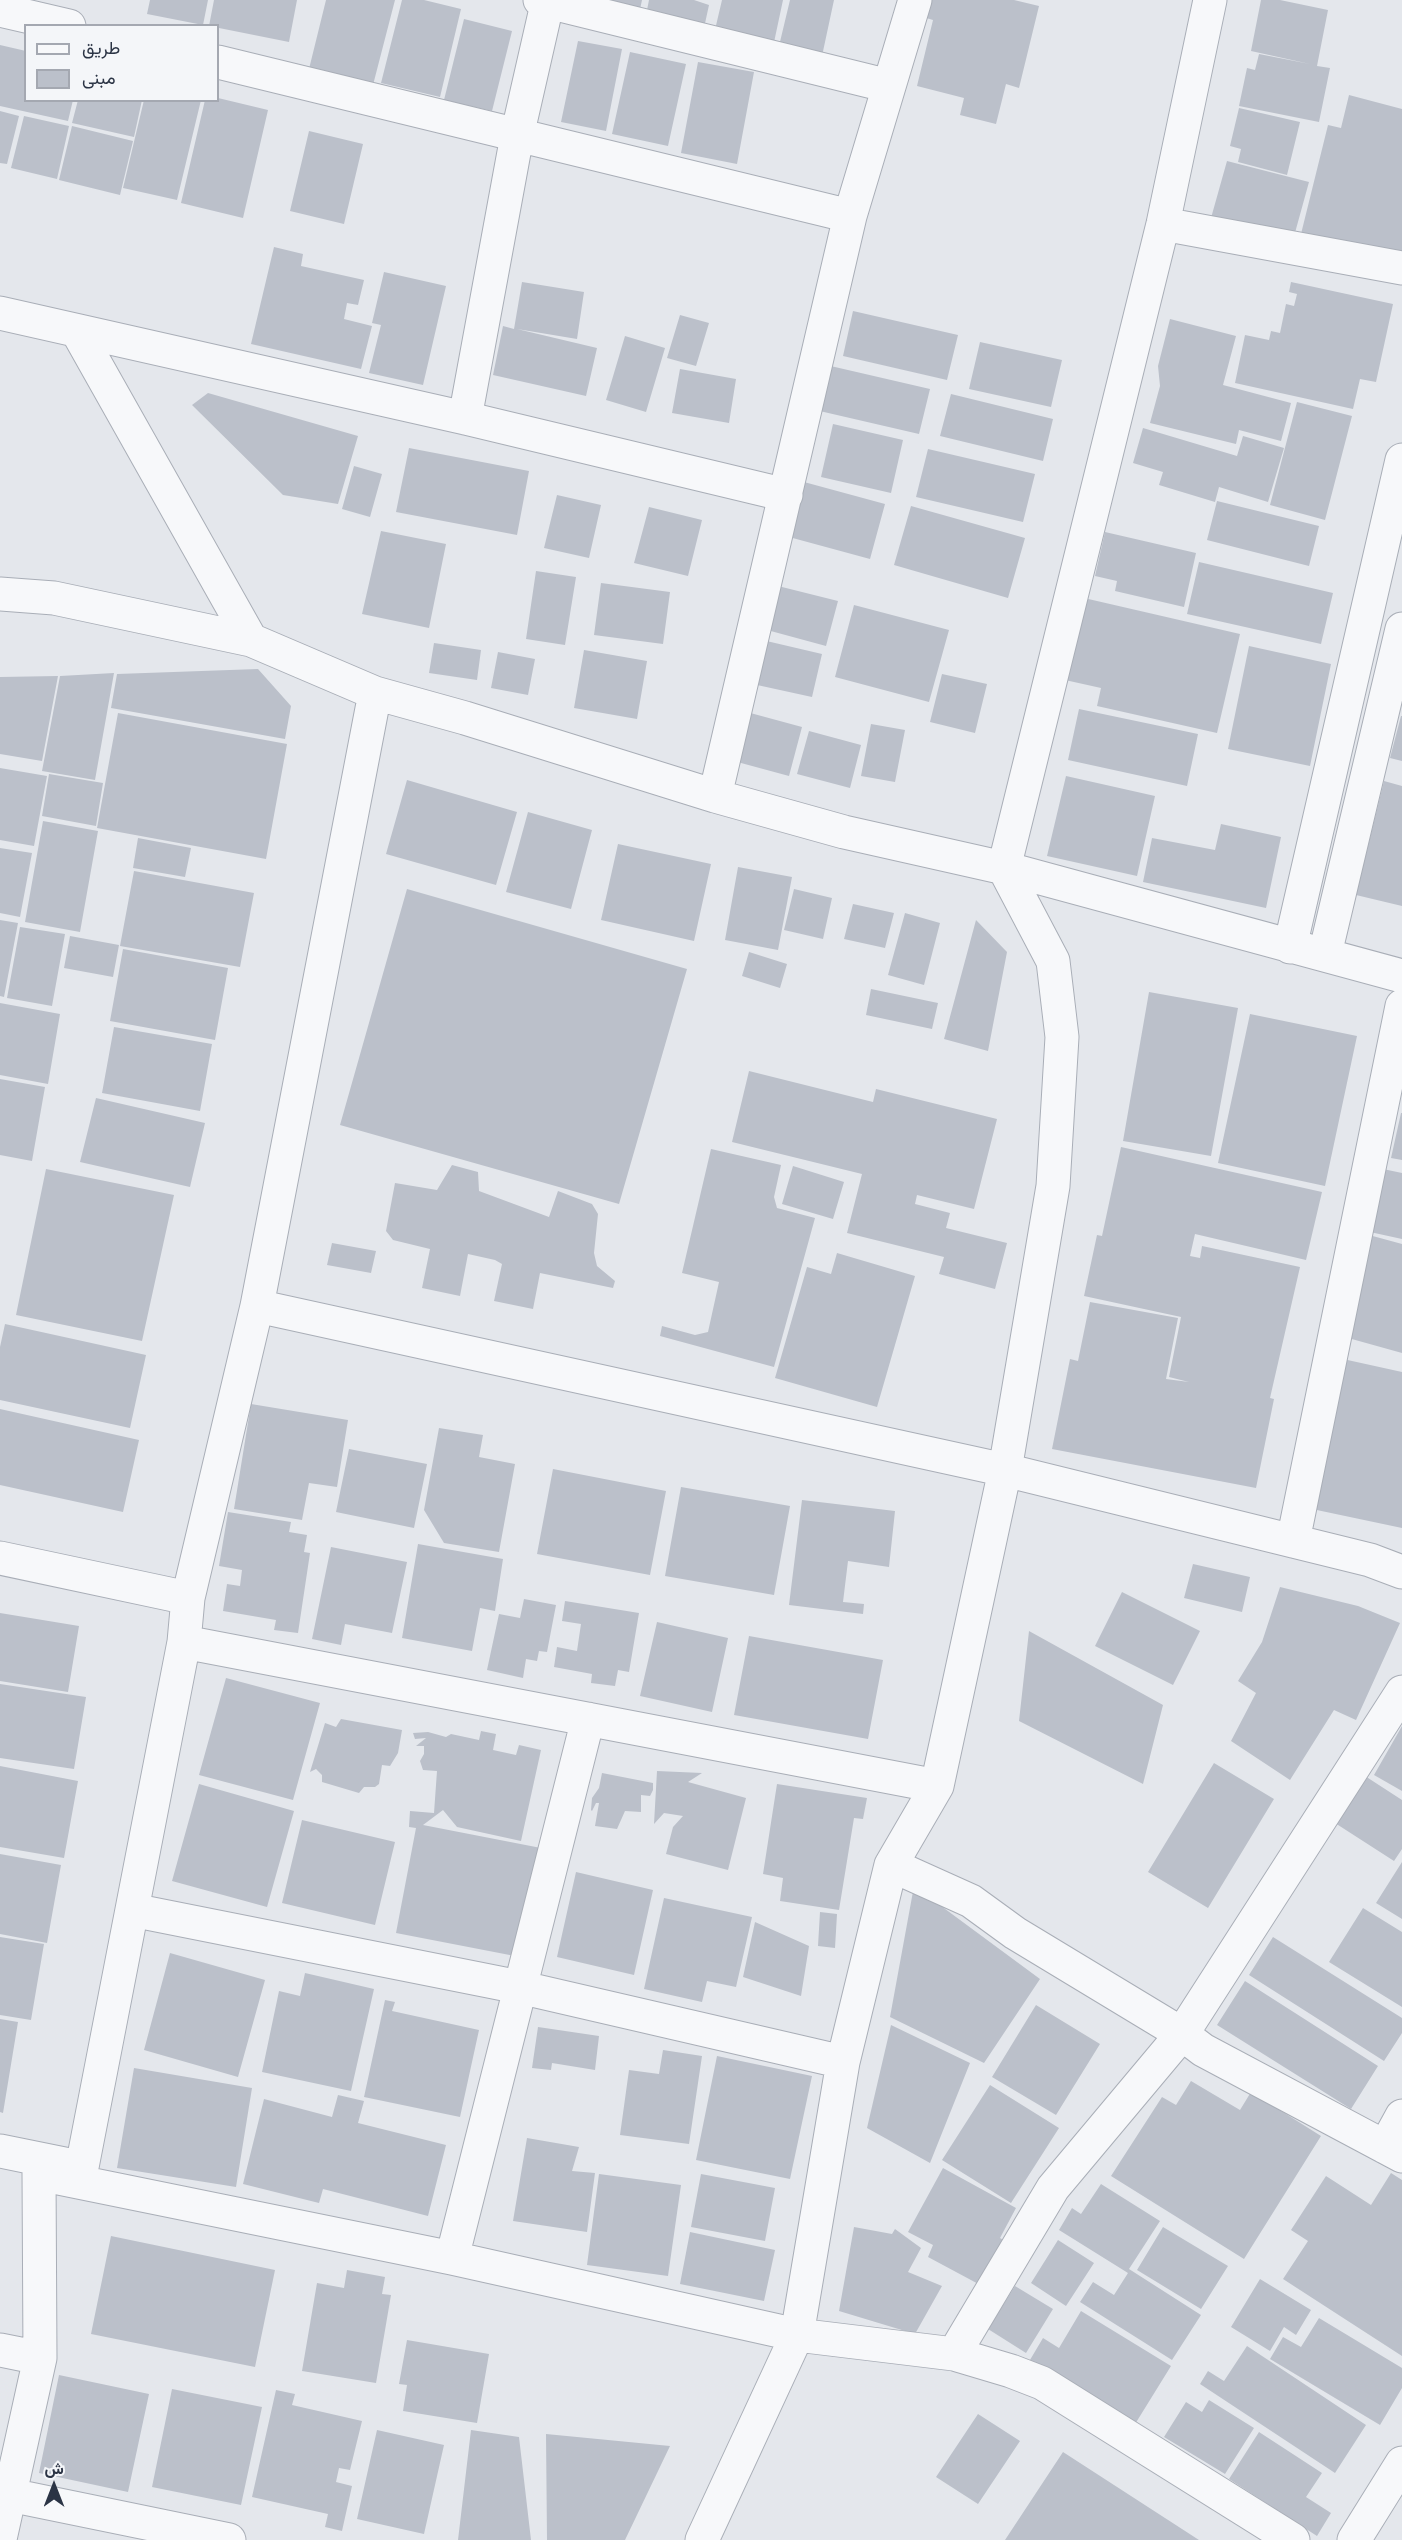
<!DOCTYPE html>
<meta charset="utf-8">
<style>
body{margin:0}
#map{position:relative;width:1402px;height:2540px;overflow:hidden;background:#e4e7ec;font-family:"Archivo Narrow",Vazirmatn,sans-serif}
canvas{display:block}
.legend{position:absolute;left:24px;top:24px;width:195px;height:78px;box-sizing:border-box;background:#f4f6f9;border:2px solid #a4a8b1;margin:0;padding:8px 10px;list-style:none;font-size:18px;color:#2b3445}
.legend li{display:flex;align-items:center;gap:12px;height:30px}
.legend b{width:30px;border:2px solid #a4a8b1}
.north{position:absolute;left:24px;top:2456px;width:60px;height:60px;-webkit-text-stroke:4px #f4f6f9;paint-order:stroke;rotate:0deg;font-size:16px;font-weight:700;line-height:24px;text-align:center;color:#2b3445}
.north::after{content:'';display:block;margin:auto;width:21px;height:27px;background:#2b3445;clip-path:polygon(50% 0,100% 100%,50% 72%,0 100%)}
</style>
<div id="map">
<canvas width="1402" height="2540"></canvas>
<ul class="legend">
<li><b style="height:8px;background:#f7f8fa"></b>طريق</li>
<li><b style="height:16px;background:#bbc0ca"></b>مبنى</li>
</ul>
<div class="north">ش</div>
</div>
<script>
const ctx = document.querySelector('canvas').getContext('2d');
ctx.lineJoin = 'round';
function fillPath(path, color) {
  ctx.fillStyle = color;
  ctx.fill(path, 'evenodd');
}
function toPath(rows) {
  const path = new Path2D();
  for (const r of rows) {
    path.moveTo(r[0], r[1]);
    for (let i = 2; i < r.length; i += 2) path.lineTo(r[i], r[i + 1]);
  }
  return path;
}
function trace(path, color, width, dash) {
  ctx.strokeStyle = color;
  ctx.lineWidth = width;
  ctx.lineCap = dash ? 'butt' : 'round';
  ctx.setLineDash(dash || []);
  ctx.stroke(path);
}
fillPath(toPath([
 [150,0,208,0,203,25,147,14],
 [214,0,297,0,289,42,209,26],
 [326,0,395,0,373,85,309,69],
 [402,0,424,0,461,9,440,97,381,83],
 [582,0,642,0,639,14],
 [649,0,694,0,709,5,704,28,646,15],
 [722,0,783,0,773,47,714,34],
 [790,0,834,0,822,56,779,46],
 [928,0,1014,0,1039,6,1019,88,1006,84,996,124,960,115,964,98,917,86,933,20,923,17],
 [1261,0,1280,0,1328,10,1317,66,1330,68,1319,122,1239,106,1247,68,1255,70,1259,54,1310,64,1251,51],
 [464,19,512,31,492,111,444,100],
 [578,41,622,49,606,131,561,122],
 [0,45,26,51,26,100,73,100,68,121,0,106],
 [630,52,686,64,668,146,612,134],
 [698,62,754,72,737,164,681,153],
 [1349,95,1402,109,1402,264,1300,238,1328,125,1341,128],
 [218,98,268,110,243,218,181,203,205,100,218,100],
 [78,100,142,100,134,137,72,123],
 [144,100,201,100,177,200,123,188],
 [1239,108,1300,122,1287,175,1238,162,1241,149,1230,146],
 [0,111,19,116,7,164,0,163],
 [24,116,69,126,57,179,11,168],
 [72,126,133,141,120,195,59,180],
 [309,131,363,144,344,224,290,211],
 [1227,161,1309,182,1293,240,1211,218],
 [274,247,303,254,301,266,364,280,358,305,347,303,344,319,372,326,361,369,251,344],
 [384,272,446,286,423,385,369,373,381,325,372,323],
 [522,282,584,292,577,339,517,329,597,348,586,396,493,375,503,326,514,329],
 [1291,282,1393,304,1376,382,1360,379,1353,409,1235,383,1245,335,1269,340,1271,331,1280,333,1286,304,1294,306,1297,294,1289,292],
 [853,311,958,335,947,380,843,356],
 [680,315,709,323,696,366,667,358],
 [1170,319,1236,336,1223,385,1291,403,1281,441,1239,430,1236,444,1150,423,1160,386,1158,366],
 [625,336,665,348,646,412,606,400],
 [980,342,1062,360,1051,407,969,389],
 [822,364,930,389,919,434,811,409],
 [680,369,736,379,729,423,672,413],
 [208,393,358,436,338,504,283,495,192,405],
 [951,394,1053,419,1043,461,940,436],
 [1297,402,1352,416,1325,520,1270,505],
 [833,424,903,440,891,493,821,477],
 [1143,428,1237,456,1243,436,1284,448,1268,502,1219,487,1215,502,1159,485,1163,472,1133,463],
 [409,448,529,471,517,535,396,512],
 [928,449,1035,474,1023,522,916,497],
 [354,466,382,474,370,517,342,509],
 [804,482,885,504,870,559,789,537],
 [557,495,601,505,589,558,544,548],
 [1217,501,1319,526,1309,566,1207,540],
 [911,506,1025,538,1008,598,894,565],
 [649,507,702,520,688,576,634,563],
 [381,531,446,544,429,628,362,614],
 [1105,532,1196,553,1184,607,1115,591,1117,581,1095,576],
 [1199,562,1333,593,1321,644,1187,614],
 [536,571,576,577,565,645,526,639],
 [601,583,670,592,663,644,594,635],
 [778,586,838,601,826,646,767,630],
 [1084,598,1240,634,1217,733,1097,706,1101,688,1065,680],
 [854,605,949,630,929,702,835,677],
 [758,639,822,654,812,697,748,683],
 [434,643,481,650,477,680,429,673],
 [1249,646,1331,664,1310,766,1228,749],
 [584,650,647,661,637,719,574,708],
 [498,652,535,659,528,695,491,688],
 [258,669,291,706,285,739,111,708,117,674],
 [114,673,95,780,42,771,60,676],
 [942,674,987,684,975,733,930,722],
 [58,676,42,761,0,754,0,677],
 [1079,709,1198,734,1187,786,1068,760],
 [743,711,802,727,789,776,730,760],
 [118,713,287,744,266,859,97,828],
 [1401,716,1402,716,1402,761,1390,758],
 [871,724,905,730,895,782,861,776],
 [809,731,861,745,850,788,797,774],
 [0,768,47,776,34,846,0,840],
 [49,774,103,783,96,826,42,816],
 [1066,776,1155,796,1137,876,1047,856],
 [407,780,517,812,496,885,386,854],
 [1384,781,1402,786,1402,906,1356,895],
 [528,812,592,830,571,909,506,892],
 [43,821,98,831,80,932,25,922],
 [1221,824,1281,837,1266,908,1143,882,1152,838,1215,850],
 [138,838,191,848,185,877,133,868],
 [618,844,711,864,694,941,601,920],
 [0,848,32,853,20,917,0,913],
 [738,867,792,877,778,950,725,940],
 [134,871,254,893,240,967,120,946],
 [407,889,687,969,619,1204,340,1125],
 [794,889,832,898,823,939,784,930],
 [853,904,894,913,885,948,844,939],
 [905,913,940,923,924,985,888,975],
 [0,920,18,923,4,997,0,996],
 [976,920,1007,952,988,1051,944,1039],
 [20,927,65,934,52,1006,7,998],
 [70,936,119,945,113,977,64,968],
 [123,949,228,968,215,1040,110,1021],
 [749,952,787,964,780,988,742,976],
 [871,989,938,1003,932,1029,866,1015],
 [1149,992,1238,1008,1211,1156,1123,1141],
 [0,1003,60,1014,48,1084,0,1075],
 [1250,1014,1357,1036,1325,1186,1218,1163],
 [114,1027,212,1044,200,1111,102,1093],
 [749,1071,873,1102,876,1089,997,1119,974,1209,917,1195,915,1204,950,1213,946,1228,1007,1243,995,1289,939,1274,944,1257,847,1233,862,1174,732,1142],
 [0,1079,45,1087,32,1161,0,1155],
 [96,1098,205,1123,190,1187,80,1162],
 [1401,1113,1402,1113,1402,1160,1391,1158],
 [1121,1147,1322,1192,1306,1260,1195,1234,1190,1256,1200,1258,1202,1246,1300,1267,1270,1398,1274,1399,1256,1488,1052,1449,1070,1359,1078,1361,1090,1302,1178,1318,1166,1379,1189,1382,1169,1377,1181,1317,1084,1296,1097,1235,1102,1236],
 [711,1149,781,1165,774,1197,777,1208,815,1218,774,1367,660,1336,662,1326,695,1335,708,1332,719,1282,682,1273],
 [452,1165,478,1172,479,1191,549,1217,558,1191,592,1204,598,1214,594,1253,597,1266,615,1281,613,1288,540,1273,533,1309,494,1301,502,1264,495,1260,468,1254,460,1296,422,1288,430,1249,393,1240,386,1231,395,1183,437,1190],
 [793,1166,844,1182,833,1219,782,1204],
 [46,1169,174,1195,142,1341,16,1315],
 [1383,1169,1402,1173,1402,1239,1370,1232],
 [1369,1235,1402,1244,1402,1353,1341,1336],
 [332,1243,376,1251,371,1273,327,1265],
 [837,1253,915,1276,877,1407,775,1378,807,1267,831,1274],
 [5,1324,146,1355,130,1428,0,1400,0,1347],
 [1343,1359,1402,1372,1402,1528,1312,1509],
 [251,1404,348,1420,337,1487,309,1483,302,1520,234,1509],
 [0,1409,139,1440,123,1512,0,1485],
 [439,1428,483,1435,479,1457,515,1464,499,1552,444,1543,424,1510],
 [349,1449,427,1464,414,1528,336,1512],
 [553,1469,666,1491,650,1575,537,1554],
 [681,1487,790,1506,774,1595,665,1576],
 [802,1500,895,1511,889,1567,848,1561,843,1602,864,1604,863,1614,789,1605],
 [228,1512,291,1522,289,1532,307,1535,304,1552,310,1553,298,1633,274,1630,276,1620,223,1611,227,1584,240,1586,242,1570,219,1566],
 [418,1544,503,1559,495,1611,480,1608,472,1651,402,1638],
 [331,1547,407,1562,392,1633,345,1624,341,1645,312,1639],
 [1193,1564,1250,1577,1242,1612,1184,1598],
 [1280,1587,1358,1606,1400,1623,1356,1720,1334,1710,1290,1780,1231,1741,1256,1693,1238,1681,1262,1642],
 [1122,1592,1200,1631,1173,1685,1095,1646],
 [524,1599,556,1605,547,1652,539,1651,537,1661,526,1659,523,1678,487,1670,499,1614,520,1618],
 [565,1601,639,1613,629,1672,618,1670,615,1686,591,1683,592,1674,554,1667,557,1647,577,1651,581,1624,562,1621],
 [0,1613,79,1626,68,1692,0,1681],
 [657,1622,728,1638,712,1712,640,1696],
 [1029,1631,1163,1705,1143,1784,1019,1721],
 [749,1636,883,1660,868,1739,734,1715],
 [226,1678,320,1703,293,1800,199,1775],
 [0,1684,86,1697,74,1769,0,1758],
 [341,1719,402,1730,398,1753,390,1766,382,1765,379,1784,375,1787,364,1787,359,1793,322,1782,322,1775,316,1769,310,1772,325,1723,336,1727],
 [1402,1726,1402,1791,1374,1775],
 [481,1731,496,1734,493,1750,516,1755,519,1745,541,1750,521,1841,457,1827,443,1810,423,1825,541,1848,520,1957,396,1933,416,1828,409,1827,410,1811,434,1813,437,1771,423,1770,420,1761,424,1754,424,1746,416,1746,426,1738,415,1739,413,1733,428,1732,446,1737,451,1734,479,1740],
 [1214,1763,1274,1799,1208,1908,1148,1872],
 [0,1766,78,1781,64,1858,0,1847],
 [657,1771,702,1773,688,1782,746,1798,728,1870,666,1854,673,1827,683,1816,664,1813,654,1824],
 [602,1773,653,1783,653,1790,650,1796,641,1795,641,1812,625,1811,617,1829,595,1826,599,1803,596,1803,592,1811,591,1810,592,1798,599,1788],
 [1365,1776,1402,1800,1402,1849,1394,1861,1335,1823],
 [199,1784,294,1811,267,1907,172,1881],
 [777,1784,867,1798,863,1819,854,1818,839,1910,780,1901,783,1878,763,1874],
 [302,1820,395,1842,375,1925,282,1903],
 [0,1854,61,1865,47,1943,0,1934],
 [1402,1862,1402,1919,1376,1903],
 [576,1872,653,1890,634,1975,557,1957],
 [914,1886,1040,1979,984,2063,890,2017],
 [664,1898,752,1917,736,1987,707,1981,702,2002,644,1989],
 [1363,1908,1402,1932,1402,2007,1329,1962],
 [820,1912,837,1914,835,1948,818,1946],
 [755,1922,809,1946,801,1996,743,1977],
 [0,1937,44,1944,31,2020,0,2015],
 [1273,1937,1402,2018,1402,2033,1384,2061,1249,1975],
 [170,1953,265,1980,238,2077,144,2050],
 [305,1973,374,1989,351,2091,262,2072,279,1991,300,1996],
 [1245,1981,1378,2066,1351,2109,1217,2025],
 [385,2000,395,2002,392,2011,479,2030,460,2117,364,2097],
 [1036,2005,1100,2044,1056,2115,992,2077],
 [0,2019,18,2022,3,2113,0,2112],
 [891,2025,970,2063,930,2163,867,2128],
 [538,2027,599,2036,595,2070,552,2063,551,2070,532,2068],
 [663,2050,702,2056,689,2144,620,2135,629,2070,659,2074],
 [717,2056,812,2076,790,2179,696,2160],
 [134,2068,252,2088,236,2187,117,2168],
 [1191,2081,1240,2110,1251,2092,1321,2136,1244,2259,1111,2176,1162,2097,1176,2105],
 [990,2085,1059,2128,1011,2203,942,2160],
 [338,2095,364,2101,358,2123,446,2145,428,2216,323,2189,319,2203,243,2184,264,2099,332,2117],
 [527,2138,579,2147,572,2171,595,2173,587,2232,513,2221],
 [943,2168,1016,2208,1000,2238,1008,2243,984,2287,928,2257,933,2245,908,2232],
 [1391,2173,1402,2180,1402,2356,1283,2279,1308,2241,1291,2230,1326,2176,1371,2205],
 [599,2174,681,2185,668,2276,587,2265],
 [701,2174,775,2188,765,2241,691,2227],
 [1101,2184,1160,2221,1129,2269,1201,2315,1172,2360,1080,2302,1093,2282,1114,2295,1128,2273,1059,2230,1072,2208,1081,2214],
 [854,2227,892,2234,895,2229,921,2248,908,2272,942,2286,915,2334,839,2311],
 [1163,2227,1228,2266,1201,2309,1137,2270],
 [690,2232,775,2250,764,2301,680,2284],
 [111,2236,275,2270,255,2367,91,2334],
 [1058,2240,1094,2263,1066,2306,1031,2283],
 [347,2270,385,2277,382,2294,391,2295,376,2383,302,2371,317,2283,344,2288],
 [1260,2279,1311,2310,1296,2335,1284,2327,1270,2351,1231,2327],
 [1015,2286,1053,2309,1026,2353,988,2329],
 [1081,2311,1171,2366,1132,2429,1027,2365,1043,2338,1059,2348],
 [1319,2318,1402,2368,1402,2388,1380,2425,1270,2359,1283,2337,1301,2347],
 [407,2340,489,2354,477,2423,403,2411,407,2385,399,2384],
 [1247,2346,1366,2425,1335,2473,1200,2384,1208,2371,1224,2381],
 [59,2375,149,2394,128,2492,39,2473],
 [172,2389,262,2407,241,2505,152,2487],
 [276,2390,295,2394,292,2405,362,2421,350,2470,339,2468,336,2482,352,2486,342,2531,325,2527,328,2514,252,2497],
 [1209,2400,1254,2428,1225,2474,1164,2437,1186,2402,1202,2412],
 [978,2414,1020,2441,978,2504,936,2477],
 [377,2430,444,2445,424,2534,357,2519],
 [471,2430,519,2437,531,2540,458,2540],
 [1259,2432,1322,2473,1306,2497,1331,2513,1317,2536,1229,2479],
 [546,2434,670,2446,625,2540,547,2540],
 [1063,2452,1199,2540,1005,2540]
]), '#bbc0ca');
const minor = toPath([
 [540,0,889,86],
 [1210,0,1163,224,1004,868,1053,961,1062,1037,1053,1186,1005,1470,937,1786,891,1865,843,2062,797,2335,954,2354,1011,2371,1042,2383,1293,2540],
 [0,10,69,26],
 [218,62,850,216],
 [1163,224,1402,268],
 [0,313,465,418,786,495],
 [77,331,251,640],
 [465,418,517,136,548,0],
 [0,594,54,598,251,640,375,693,465,718,715,796,844,832,1004,868,1402,976],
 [715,796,850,216,915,0],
 [1290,947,1402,460],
 [1325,954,1402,629],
 [257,1306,1005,1470,1370,1560,1402,1572],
 [1293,1541,1402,1006],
 [0,1558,188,1598],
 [184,1642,937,1786],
 [891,1865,971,1901,1015,1933,1182,2034,1203,2050,1402,2156],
 [132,1910,519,1987,843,2062],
 [1385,2147,1402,2116],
 [0,2151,69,2165],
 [54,2177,452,2258,797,2335,702,2540],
 [452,2258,588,1719],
 [0,2350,40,2358],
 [954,2354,1053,2188,1182,2034,1402,1692],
 [10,2495,229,2540],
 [0,2539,40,2358,39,2173,82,2167,184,1642,188,1598,257,1306,375,693],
 [1354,2540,1402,2463]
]);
trace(minor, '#a9aeb7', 35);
trace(minor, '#f7f8fa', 33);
</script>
